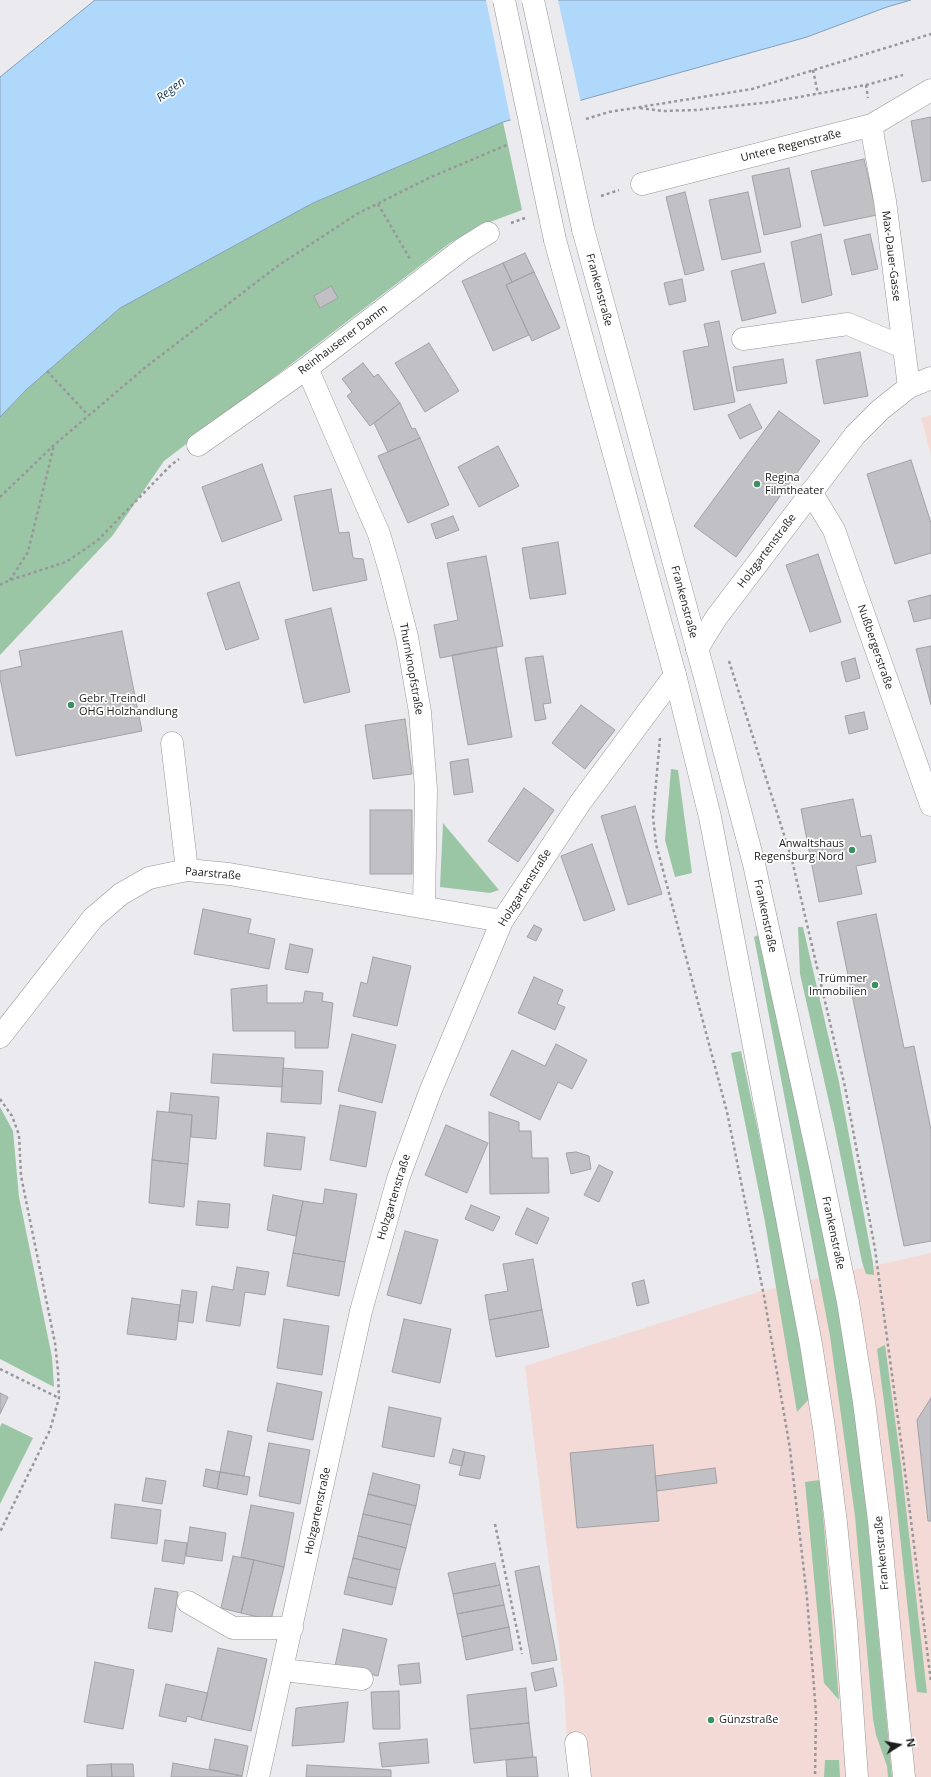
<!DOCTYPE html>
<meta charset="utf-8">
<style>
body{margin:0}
#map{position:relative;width:931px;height:1777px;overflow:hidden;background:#ebeaee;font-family:"Open Sans",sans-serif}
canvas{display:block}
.north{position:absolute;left:879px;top:1725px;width:40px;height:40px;-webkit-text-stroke:3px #fff;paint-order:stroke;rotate:79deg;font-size:11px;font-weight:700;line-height:16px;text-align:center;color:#1c1c1d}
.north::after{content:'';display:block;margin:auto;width:14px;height:18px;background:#1c1c1d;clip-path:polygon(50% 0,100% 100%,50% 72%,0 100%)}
</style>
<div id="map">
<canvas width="931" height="1777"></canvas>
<div class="north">N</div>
</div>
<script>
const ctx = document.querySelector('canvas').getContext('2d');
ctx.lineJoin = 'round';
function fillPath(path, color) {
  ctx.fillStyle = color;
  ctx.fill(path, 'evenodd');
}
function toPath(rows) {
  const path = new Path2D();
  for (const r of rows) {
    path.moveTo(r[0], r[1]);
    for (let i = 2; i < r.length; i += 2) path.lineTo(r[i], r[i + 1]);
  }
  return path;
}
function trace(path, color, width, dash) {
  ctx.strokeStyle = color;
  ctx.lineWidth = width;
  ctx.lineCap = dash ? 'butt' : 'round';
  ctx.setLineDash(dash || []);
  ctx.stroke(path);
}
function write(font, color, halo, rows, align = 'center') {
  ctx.font = font + ' "Open Sans",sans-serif';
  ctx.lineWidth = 3.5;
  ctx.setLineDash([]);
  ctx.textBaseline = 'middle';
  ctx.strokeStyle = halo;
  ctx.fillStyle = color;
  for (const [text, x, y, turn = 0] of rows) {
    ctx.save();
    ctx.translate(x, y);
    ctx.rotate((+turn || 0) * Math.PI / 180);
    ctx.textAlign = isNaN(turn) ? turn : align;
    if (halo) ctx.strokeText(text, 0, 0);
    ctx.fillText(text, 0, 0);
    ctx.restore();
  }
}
fillPath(toPath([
 [931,415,931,455,921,418],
 [931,1253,931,1777,569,1777,564,1688,525,1366,761,1291]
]), '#f4dad6');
fillPath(toPath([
 [503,122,522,210,482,225,450,243,164,461,113,535,0,655,0,417,27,389,120,308,313,203],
 [671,769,678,770,692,873,675,877,665,840],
 [443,823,499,890,490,893,440,887],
 [798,927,803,927,839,1082,873,1263,874,1275,866,1274,862,1262,834,1124,800,974],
 [758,935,830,1259,850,1375,864,1483,892,1777,888,1777,887,1766,876,1735,873,1719,855,1516,830,1336,754,937],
 [741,1051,782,1244,809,1399,797,1412,765,1222,731,1053],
 [0,1107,13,1131,19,1197,52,1357,54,1387,0,1359],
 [885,1345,901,1464,927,1693,917,1692,915,1676,893,1471,877,1349],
 [2,1423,33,1438,0,1504,0,1427],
 [820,1480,839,1700,824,1683,805,1482],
 [825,1760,839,1760,840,1777,824,1777]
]), '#9bc6a5');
const water = toPath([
 [95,0,911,0,887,7,807,37,503,122,313,203,120,308,27,389,0,417,0,77,95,0]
]);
fillPath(water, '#b0d8fb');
trace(water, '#84a0b8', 1);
fillPath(toPath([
 [486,0,558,0,581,103,511,122]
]), '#ebeaee');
const building = toPath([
 [931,117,931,180,922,182,911,121,931,117],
 [864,159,877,215,824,226,811,171,864,159],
 [789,168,801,227,764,235,752,176,789,168],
 [685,192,704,270,685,275,666,197,685,192],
 [748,192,761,252,722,260,709,200,748,192],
 [821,234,832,295,802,303,791,242,821,234],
 [870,234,878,269,852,275,844,240,870,234],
 [525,253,534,272,512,282,503,263,525,253],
 [503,263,512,282,506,285,529,335,493,351,462,281,503,263],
 [764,263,776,313,742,321,731,271,764,263],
 [534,272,560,328,532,341,506,285,534,272],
 [682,279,686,301,669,305,664,283,682,279],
 [331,286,338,298,320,308,314,296,331,286],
 [719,321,735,402,694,410,683,351,709,346,704,324,719,321],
 [429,343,459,391,425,412,395,363,429,343],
 [860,352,868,396,824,404,816,360,860,352],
 [783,359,787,383,737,391,733,367,783,359],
 [363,363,374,377,378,374,400,403,370,426,347,396,352,392,342,379,363,363],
 [400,403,412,429,415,428,420,438,388,452,374,423,400,403],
 [750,404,762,428,740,439,728,415,750,404],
 [779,411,820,441,736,557,694,526,779,411],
 [420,438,449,505,408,523,378,456,420,438],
 [498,446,519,486,479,507,458,467,498,446],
 [911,460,931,523,931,553,895,564,867,474,911,460],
 [262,464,282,520,222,542,202,487,262,464],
 [331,489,339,533,349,532,353,558,363,559,367,580,313,591,294,496,331,489],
 [453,516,459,530,436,539,431,524,453,516],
 [558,542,566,594,530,599,522,548,558,542],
 [818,554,841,622,810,632,786,565,818,554],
 [486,556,503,646,440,658,434,625,458,620,447,563,486,556],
 [239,582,259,639,226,650,207,593,239,582],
 [931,595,931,618,914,622,908,601,931,595],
 [331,608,350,692,304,703,285,620,331,608],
 [122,631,142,731,16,756,0,678,0,671,22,666,19,651,122,631],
 [931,646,931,705,916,649,931,646],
 [496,647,512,737,468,745,452,655,496,647],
 [543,656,551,703,543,704,546,719,535,721,525,658,543,656],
 [855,658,860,678,846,682,841,662,855,658],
 [581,705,615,730,585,769,552,743,581,705],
 [864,712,868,729,849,734,845,716,864,712],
 [405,719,412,774,373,779,365,725,405,719],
 [468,759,473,792,454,795,450,762,468,759],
 [524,788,554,810,518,862,488,841,524,788],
 [853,799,861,837,871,835,876,862,856,866,862,894,819,902,801,809,853,799],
 [635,806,662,894,628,905,601,816,635,806],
 [370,810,412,810,412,874,370,874,370,810],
 [592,844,615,910,584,921,561,856,592,844],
 [203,909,251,919,248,933,275,939,269,969,194,954,203,909],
 [876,914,904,1048,914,1046,931,1130,931,1241,904,1246,837,922,876,914],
 [534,925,542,929,536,941,527,937,534,925],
 [290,944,313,949,308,973,285,969,290,944],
 [373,957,411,966,397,1026,353,1016,361,982,367,984,373,957],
 [534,977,563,990,557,1004,565,1007,555,1030,518,1013,534,977],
 [267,985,267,1003,303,1003,305,991,323,993,322,1001,333,1003,328,1048,295,1048,295,1031,233,1031,231,989,267,985],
 [352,1034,396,1045,382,1103,338,1091,352,1034],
 [556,1044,587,1060,572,1089,558,1082,540,1120,490,1095,512,1050,545,1066,556,1044],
 [213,1054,284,1058,282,1087,211,1083,213,1054],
 [283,1068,323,1071,321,1104,281,1102,283,1068],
 [171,1093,219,1097,216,1139,191,1137,192,1115,169,1112,171,1093],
 [340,1105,376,1112,366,1167,330,1160,340,1105],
 [157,1111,192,1115,188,1164,152,1160,157,1111],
 [489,1112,519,1122,519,1131,531,1131,532,1158,548,1158,549,1193,490,1194,489,1112],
 [446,1125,488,1143,467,1193,425,1175,446,1125],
 [267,1133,305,1137,301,1170,264,1166,267,1133],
 [576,1152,589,1156,591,1169,571,1174,566,1153,576,1152],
 [152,1160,188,1164,184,1207,149,1203,152,1160],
 [599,1165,613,1172,599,1202,584,1195,599,1165],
 [325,1189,357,1194,345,1262,293,1253,303,1201,323,1204,325,1189],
 [273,1195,303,1201,296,1236,267,1230,273,1195],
 [198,1201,230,1204,228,1228,196,1225,198,1201],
 [471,1205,500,1217,493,1231,465,1219,471,1205],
 [527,1208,549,1218,537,1244,515,1234,527,1208],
 [405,1231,438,1240,421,1304,387,1295,405,1231],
 [293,1253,345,1262,339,1296,287,1286,293,1253],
 [533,1259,542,1310,489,1320,485,1295,508,1291,503,1264,533,1259],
 [237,1267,269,1272,265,1295,245,1292,240,1326,206,1321,212,1286,233,1290,237,1267],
 [644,1280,649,1303,637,1306,632,1283,644,1280],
 [182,1290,197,1292,193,1323,178,1321,182,1290],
 [132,1298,180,1305,176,1340,127,1334,132,1298],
 [542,1310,549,1347,496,1357,489,1320,542,1310],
 [284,1319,329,1326,322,1375,277,1368,284,1319],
 [404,1319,451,1329,440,1383,392,1372,404,1319],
 [277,1383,322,1392,313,1440,267,1431,277,1383],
 [0,1393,8,1397,0,1414,0,1393],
 [931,1398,931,1521,928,1521,917,1420,931,1398],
 [389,1407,441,1418,434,1457,382,1447,389,1407],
 [228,1431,252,1436,244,1476,220,1472,228,1431],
 [269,1443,310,1450,300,1504,259,1496,269,1443],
 [653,1445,659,1521,577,1528,570,1453,653,1445],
 [453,1449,465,1452,462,1466,449,1463,453,1449],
 [465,1452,485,1456,480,1479,459,1475,465,1452],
 [715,1468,717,1483,657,1491,655,1476,715,1468],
 [206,1469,220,1472,217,1489,203,1486,206,1469],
 [220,1472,250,1477,247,1495,217,1489,220,1472],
 [373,1473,420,1485,416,1506,368,1494,373,1473],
 [146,1478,166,1481,162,1504,142,1501,146,1478],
 [368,1494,416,1506,411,1525,363,1514,368,1494],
 [115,1504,161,1510,157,1544,111,1538,115,1504],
 [251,1505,294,1513,284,1567,241,1557,251,1505],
 [363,1514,411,1525,406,1548,358,1536,363,1514],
 [190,1527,226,1533,222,1561,186,1556,190,1527],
 [358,1536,406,1548,400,1570,353,1558,358,1536],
 [165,1540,187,1543,184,1564,162,1561,165,1540],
 [233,1556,254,1560,241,1613,221,1608,233,1556],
 [353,1558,400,1570,396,1588,348,1577,353,1558],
 [254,1560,284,1567,271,1620,241,1613,254,1560],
 [495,1563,500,1585,453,1594,448,1573,495,1563],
 [539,1566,557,1660,532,1664,515,1571,539,1566],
 [348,1577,396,1588,392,1605,344,1594,348,1577],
 [500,1585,504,1605,457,1614,453,1594,500,1585],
 [155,1588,178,1592,172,1632,148,1628,155,1588],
 [504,1605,509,1627,462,1637,457,1614,504,1605],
 [509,1627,513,1650,466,1660,462,1637,509,1627],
 [343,1629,387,1639,378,1676,335,1666,343,1629],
 [218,1648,267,1659,251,1731,201,1720,218,1648],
 [95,1662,134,1670,123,1729,84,1722,95,1662],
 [419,1663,421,1683,400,1685,398,1665,419,1663],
 [553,1668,557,1686,535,1691,531,1673,553,1668],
 [166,1684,208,1693,201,1720,187,1716,186,1722,159,1716,166,1684],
 [526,1688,529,1723,470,1729,467,1695,526,1688],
 [399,1691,400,1729,373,1729,371,1692,399,1691],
 [348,1702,344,1742,292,1746,296,1708,348,1702],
 [529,1723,533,1757,474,1763,470,1729,529,1723],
 [215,1739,248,1746,242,1776,209,1769,215,1739],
 [427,1739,429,1763,382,1767,379,1743,427,1739],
 [536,1757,538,1777,507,1777,506,1760,536,1757],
 [173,1763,242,1776,242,1777,171,1777,173,1763],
 [111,1764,112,1777,87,1777,87,1765,111,1764],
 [111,1764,133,1764,134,1777,112,1777,111,1764],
 [307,1765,391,1770,391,1777,306,1777,307,1765]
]);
fillPath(building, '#c1c1c5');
trace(building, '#a2a1a5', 1);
const minor = toPath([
 [872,125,873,137,885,201,909,387],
 [642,184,872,125,931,90],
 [743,339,848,324,903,347],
 [307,368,379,534,390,571,407,637,420,712,426,789,424,907],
 [198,445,307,368,464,248,488,233],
 [811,492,834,530,931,805],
 [697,649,716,618,855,435,880,410,909,387,931,378],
 [172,743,187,870],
 [0,1037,93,918,121,894,149,878,187,870,229,874,502,921],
 [188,1602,233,1628,292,1628],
 [283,1670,362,1679],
 [576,1743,580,1777],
 [258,1777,361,1311,398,1179,430,1092,502,921,580,803,675,675]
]);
const major = toPath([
 [583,229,706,681,754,864,819,1162,848,1302,864,1402,879,1521,904,1777],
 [555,240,675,675,710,817,811,1344,824,1428,836,1523,846,1622,857,1777]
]);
trace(minor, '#979599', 23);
trace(major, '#979599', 23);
trace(toPath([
 [813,70,818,94],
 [866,85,868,98],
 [640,108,663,111,697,110,771,102,866,85,903,75],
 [586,119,609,112,752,89,931,34],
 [601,196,619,190],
 [378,204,410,259],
 [511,223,525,218],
 [47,371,88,415],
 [0,497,54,445,147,366,279,265,357,214,431,177,509,144],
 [10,580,28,552,54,445],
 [0,585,10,580,66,562,97,541,171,465,179,459],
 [729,661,792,860,845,1087,875,1249,903,1456,931,1682],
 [660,738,653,817,656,844,727,1112,764,1296,790,1449,807,1598,816,1713,815,1777],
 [0,1099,12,1116,19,1135,21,1176,55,1343,58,1371,59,1398,50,1430,0,1532],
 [0,1369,59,1398],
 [495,1524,522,1654]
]), '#98979a', 2.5, [3, 3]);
trace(minor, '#fff', 22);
trace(major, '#fff', 22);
const majorBridge = toPath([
 [504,0,555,240],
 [533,0,583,229]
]);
trace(majorBridge, '#979599', 23, []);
trace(majorBridge, '#fff', 22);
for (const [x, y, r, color] of [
 [757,484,4,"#3b8f61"],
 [71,705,4,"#3b8f61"],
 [852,850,4,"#3b8f61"],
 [875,985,4,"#3b8f61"],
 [711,1720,4,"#3b8f61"]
]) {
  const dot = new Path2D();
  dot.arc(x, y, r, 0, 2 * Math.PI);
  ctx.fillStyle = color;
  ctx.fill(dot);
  trace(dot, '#fff', 1.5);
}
write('11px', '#1c1c1d', '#fff', [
 ["Untere Regenstraße",791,146,-14],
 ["Max-Dauer-Gasse",891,256,83],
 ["Frankenstraße",599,290,75],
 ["Reinhausener Damm",343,340,-37],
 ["Holzgartenstraße",767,551,-53],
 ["Frankenstraße",684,602,75],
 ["Nußbergerstraße",875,647,71],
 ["Thurnknopfstraße",411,669,80],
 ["Paarstraße",213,874,5],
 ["Holzgartenstraße",525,888,-58],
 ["Frankenstraße",765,916,78],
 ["Holzgartenstraße",394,1197,-73],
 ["Frankenstraße",833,1233,78],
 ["Holzgartenstraße",318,1511,-78],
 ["Frankenstraße",882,1553,-95]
]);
write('11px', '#1c1c1d', '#fff', [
 ["Regina",765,478],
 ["Filmtheater",765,491],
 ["Gebr. Treindl",79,699],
 ["OHG Holzhandlung",79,712],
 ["Anwaltshaus",844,844,"right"],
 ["Regensburg Nord",844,857,"right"],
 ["Trümmer",867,979,"right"],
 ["Immobilien",867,992,"right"],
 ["Günzstraße",719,1720]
], 'left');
write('italic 12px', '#133856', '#fff', [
 ["Regen",171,90,-37]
]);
</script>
